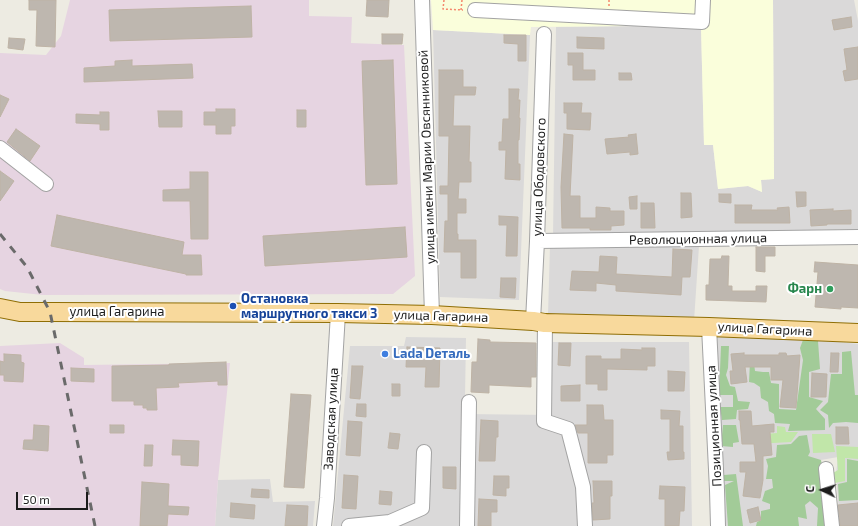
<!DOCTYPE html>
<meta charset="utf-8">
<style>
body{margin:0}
#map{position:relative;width:858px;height:526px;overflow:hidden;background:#edebe2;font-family:"Exo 2",sans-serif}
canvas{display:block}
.north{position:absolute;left:802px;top:470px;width:40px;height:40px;-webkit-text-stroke:3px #fff;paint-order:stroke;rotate:274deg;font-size:11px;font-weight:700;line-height:16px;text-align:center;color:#1c1c1c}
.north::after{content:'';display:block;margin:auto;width:14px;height:18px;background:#1c1c1c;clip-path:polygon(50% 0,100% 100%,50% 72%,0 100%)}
.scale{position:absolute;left:16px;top:492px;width:72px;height:18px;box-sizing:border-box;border:2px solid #1c1c1c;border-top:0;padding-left:5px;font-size:12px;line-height:14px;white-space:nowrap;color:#1c1c1c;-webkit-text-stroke:3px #fff;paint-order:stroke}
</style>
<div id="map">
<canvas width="858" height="526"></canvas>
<div class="north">С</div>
<div class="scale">50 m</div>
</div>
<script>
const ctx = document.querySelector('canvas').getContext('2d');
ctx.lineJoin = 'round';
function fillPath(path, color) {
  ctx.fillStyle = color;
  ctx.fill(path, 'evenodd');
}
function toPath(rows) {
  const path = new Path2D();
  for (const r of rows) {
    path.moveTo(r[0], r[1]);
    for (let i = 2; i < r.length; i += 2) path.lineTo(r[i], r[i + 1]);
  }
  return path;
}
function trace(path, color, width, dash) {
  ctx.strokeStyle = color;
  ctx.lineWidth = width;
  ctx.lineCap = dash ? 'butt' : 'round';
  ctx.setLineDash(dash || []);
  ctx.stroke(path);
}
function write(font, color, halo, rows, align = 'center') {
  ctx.font = font + ' "Exo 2",sans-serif';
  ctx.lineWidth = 4;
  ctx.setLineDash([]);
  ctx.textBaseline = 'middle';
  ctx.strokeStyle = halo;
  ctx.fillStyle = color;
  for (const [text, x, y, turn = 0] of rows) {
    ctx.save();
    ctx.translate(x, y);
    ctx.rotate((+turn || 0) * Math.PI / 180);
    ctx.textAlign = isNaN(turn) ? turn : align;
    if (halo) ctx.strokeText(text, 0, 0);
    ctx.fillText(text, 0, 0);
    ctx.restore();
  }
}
fillPath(toPath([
 [773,0,854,0,858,21,858,229,553,236,556,27,635,26,701,27,704,145,713,145,718,189,748,186,762,192,761,180,774,179],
 [433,30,530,35,519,300,440,297],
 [550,246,699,246,694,321,548,315],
 [716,335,822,340,858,344,858,526,840,526,836,474,838,457,821,460,827,526,722,526],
 [406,337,466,338,465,397,463,414,552,415,551,342,689,342,692,526,333,526,350,346,404,346],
 [270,479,273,502,315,501,313,526,215,526,218,480]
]), '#dad9d9');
fillPath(toPath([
 [70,0,309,0,309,16,352,17,351,43,404,45,415,276,393,294,43,295,5,291,0,289,0,53,46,55,61,36],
 [60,343,84,358,84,365,230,363,218,480,215,526,0,526,0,346]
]), '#e6d4e1');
fillPath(toPath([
 [431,0,773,0,774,179,761,180,762,192,748,186,718,189,713,145,704,145,701,27,635,26,531,27,530,35,433,30]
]), '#fafedb');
fillPath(toPath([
 [777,426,785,427,786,432,798,432,791,442,755,444,755,435,777,433],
 [812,434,831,434,835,452,813,453],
 [836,446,858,447,858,459,845,458,845,481,835,483,833,473,838,470]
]), '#c1e6a9');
fillPath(toPath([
 [803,340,818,341,820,369,809,372,809,397,823,401,816,409,825,419,825,430,788,431,790,424,775,423,774,414,769,411,768,402,761,398,760,387,754,383,749,382,750,362,754,363,755,371,763,372,769,372,771,383,779,384,779,409,796,410,803,360,800,348],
 [721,346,729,346,728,368,726,375,730,386,735,387,738,401,750,402,748,409,737,410,736,419,722,420,720,407,733,407,733,395,719,395],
 [851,351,855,395,858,395,858,423,846,422,833,423,829,428,828,415,820,410,828,402,831,374,842,374,842,352],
 [723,425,736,425,739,442,733,443,733,447,721,446],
 [807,435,810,452,808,456,821,460,828,501,830,526,817,526,818,508,810,501,805,505,807,519,798,517,799,526,756,526,757,522,761,520,761,511,770,509,770,504,762,501,765,491,773,488,772,479,766,479,768,466,766,459,776,457,777,445,791,444,799,436],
 [847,459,858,461,858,500,839,501,838,484,847,482],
 [736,474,743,526,728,526,725,485,734,481,724,481,724,475]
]), '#a2cb98');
const building = toPath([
 [29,0,56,0,55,47,36,46,37,10,29,10,29,0],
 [367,0,389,0,388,17,366,16,367,0],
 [251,6,252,37,110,41,109,10,251,6],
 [851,17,852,27,834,30,832,20,851,17],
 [382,34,403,34,402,44,382,44,382,34],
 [504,35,526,35,526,61,518,61,518,44,504,43,504,35],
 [577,37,604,38,604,49,577,48,577,37],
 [9,38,25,39,23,50,8,48,9,38],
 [858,47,858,79,845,81,843,71,847,70,844,49,858,47],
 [568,53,583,53,583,70,595,70,595,80,573,80,573,65,568,65,568,53],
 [132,60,132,66,192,64,193,78,84,82,84,68,115,66,115,61,132,60],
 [393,60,397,184,366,185,362,61,393,60],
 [439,70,463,70,463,87,476,87,475,95,454,95,453,126,470,126,469,162,471,162,471,182,459,182,458,199,466,199,466,213,457,213,457,234,458,234,458,240,476,240,476,278,461,278,461,252,444,252,445,221,448,221,448,194,440,194,440,186,448,186,449,136,439,136,439,70],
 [619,73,631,73,632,80,619,80,619,73],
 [509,89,519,89,518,100,520,100,519,118,520,118,519,140,518,140,518,164,520,164,520,180,505,179,506,150,499,150,499,142,502,142,503,119,509,119,509,89],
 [0,95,9,99,0,117,0,95],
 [564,103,582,103,581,113,591,113,590,130,567,129,567,113,564,113,564,103],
 [216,109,235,109,235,126,231,126,231,134,216,134,216,125,204,125,204,112,216,112,216,109],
 [297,110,306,110,306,127,297,127,297,110],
 [158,111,182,111,182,127,159,127,158,111],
 [100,112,109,112,109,130,100,130,100,124,76,123,76,114,100,115,100,112],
 [16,129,40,146,30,161,7,142,16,129],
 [564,134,573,135,570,196,580,196,580,218,596,218,596,207,610,208,610,211,624,211,624,225,611,226,611,230,590,230,590,228,562,228,561,187,564,134],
 [636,134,638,154,630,155,630,152,607,154,605,139,629,137,628,135,636,134],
 [0,171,14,181,0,201,0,171],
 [190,172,208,172,208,239,191,239,190,201,163,201,163,190,190,189,190,172],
 [796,192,806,192,806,206,797,207,796,192],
 [681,193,691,193,692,217,681,218,681,193],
 [719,194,731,194,731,203,719,202,719,194],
 [637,196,637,209,630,209,629,197,637,196],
 [641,203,654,203,655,228,641,228,641,203],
 [735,205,752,205,751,210,778,210,777,208,789,207,790,223,735,223,735,205],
 [833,209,833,211,851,210,851,224,827,224,827,225,811,226,810,210,833,209],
 [57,215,184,242,182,255,201,255,202,275,186,275,186,274,51,246,57,215],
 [499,216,518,217,517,256,506,256,507,225,499,225,499,216],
 [405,227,407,257,265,266,263,236,405,227],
 [756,247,775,247,775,256,765,256,765,272,756,271,756,247],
 [673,249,692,250,690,277,682,277,681,295,616,291,616,285,596,283,596,291,570,290,572,271,599,272,600,256,617,257,616,274,672,277,673,249],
 [722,256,729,256,728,286,732,286,732,291,756,291,756,286,767,286,766,302,706,300,706,285,709,285,710,259,721,259,722,256],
 [815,262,858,265,858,308,841,307,841,309,815,307,818,272,814,272,815,262],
 [501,278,516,278,515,298,500,297,501,278],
 [478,339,490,340,490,342,536,343,536,377,531,377,531,387,489,385,489,393,471,392,472,362,477,362,478,339],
 [559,343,571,343,570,366,558,365,559,343],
 [407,347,440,348,439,387,425,387,426,367,406,367,407,347],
 [642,348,655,348,655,366,647,366,647,370,607,369,607,390,598,390,598,384,586,384,586,356,601,356,601,359,621,359,621,349,642,350,642,348],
 [744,353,744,355,779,355,779,353,786,353,787,356,800,355,796,408,780,407,783,380,771,380,771,367,745,367,747,382,731,384,730,371,733,371,731,354,744,353],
 [831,353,839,353,838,372,830,372,831,353],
 [4,354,21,355,21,362,24,363,23,382,4,381,4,375,0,375,0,361,4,362,4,354],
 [226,362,227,385,218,385,218,381,178,383,179,387,156,388,157,410,147,410,147,408,143,408,143,405,134,405,134,401,112,401,112,366,169,365,169,364,226,362],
 [352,366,363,366,360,399,350,398,352,366],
 [71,368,94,369,94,382,71,381,71,368],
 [668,371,685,372,684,391,668,391,668,371],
 [812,373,827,374,826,397,811,397,812,373],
 [392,384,400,384,400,396,392,396,392,384],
 [580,385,580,401,561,401,561,386,580,385],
 [291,394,311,395,304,488,284,487,291,394],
 [357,404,366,404,366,417,356,416,357,404],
 [587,405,603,405,604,420,613,420,613,455,607,455,607,463,588,463,588,433,578,433,575,425,587,425,587,405],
 [661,410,680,411,679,426,683,426,683,452,684,452,684,459,668,460,667,452,670,452,670,419,661,419,661,410],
 [739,411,751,411,752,426,774,424,774,432,770,432,772,455,763,456,763,480,760,498,743,496,746,472,740,472,740,462,756,462,754,444,742,444,740,420,739,420,739,411],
 [481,420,498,421,498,437,496,437,495,461,479,461,481,420],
 [348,421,362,422,360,456,346,455,348,421],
 [34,425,49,426,48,451,23,449,24,440,33,440,34,425],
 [110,425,124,425,124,433,110,433,110,425],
 [836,427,848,427,849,444,836,444,836,427],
 [390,433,400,434,398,449,388,448,390,433],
 [173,440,199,441,198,466,181,465,181,455,172,455,173,440],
 [145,445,153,445,152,466,144,466,145,445],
 [443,467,456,467,456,489,443,488,443,467],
 [344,475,358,476,356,509,342,508,344,475],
 [494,476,509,476,509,488,506,488,506,496,493,495,494,476],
 [593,481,612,481,612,496,610,496,610,519,593,520,592,503,594,503,593,481],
 [142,482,169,484,168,506,189,507,188,515,168,514,167,526,140,526,142,482],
 [660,486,685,487,684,511,680,511,679,526,665,526,665,499,659,499,660,486],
 [252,489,269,490,269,498,251,497,252,489],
 [380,491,392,492,391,505,379,504,380,491],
 [479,499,497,500,497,512,491,512,491,526,478,526,479,499],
 [231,503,255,505,254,519,230,517,231,503],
 [858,503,858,526,840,526,838,505,858,503],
 [287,505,308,506,307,526,285,526,287,505],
 [758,507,761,520,750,523,747,510,758,507]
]);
fillPath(building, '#beb7af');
trace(building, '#beb3a5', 1);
const minor = toPath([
 [422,0,432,315],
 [475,10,702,22,703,0],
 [0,148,46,184],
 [537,241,858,237],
 [533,321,537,241,544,34],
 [545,323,544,421,568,429,583,487,585,526],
 [709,327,717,490,718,526],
 [826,469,832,526],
 [324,526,327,498,338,313],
 [349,526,390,522,422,508,424,452],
 [467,526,469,402]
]);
const major = toPath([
 [0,308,20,312,50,312,338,313,432,315,533,321,545,323,709,327,858,333]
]);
trace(minor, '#a3a3a3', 16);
trace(major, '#8f6e05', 20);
trace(toPath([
 [444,0,443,9,463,10],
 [609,6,609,0],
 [461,10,462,0]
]), '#f5876c', 1.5, [2, 2]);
trace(minor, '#fff', 14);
trace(major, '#f8d99c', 18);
trace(toPath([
 [0,234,27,267,50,312,95,526]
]), '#6a6a6a', 3, [8, 8]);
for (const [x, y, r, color] of [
 [830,289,4,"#2e9e5b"],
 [233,306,4,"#1a4fb4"],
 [385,354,4,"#3f7fe0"]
]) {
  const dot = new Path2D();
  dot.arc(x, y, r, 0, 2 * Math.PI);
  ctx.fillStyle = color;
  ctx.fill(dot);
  trace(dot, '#fff', 1.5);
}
write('13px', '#1c1c1c', '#fff', [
 ["улица имени Марии Овсянниковой",427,157,-92],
 ["улица Ободовского",539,177,-88],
 ["Революционная улица",698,239,-1],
 ["улица Гагарина",117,312],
 ["улица Гагарина",441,316,2],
 ["улица Гагарина",765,329,3],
 ["Заводская улица",331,419,-87],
 ["Позиционная улица",714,426,-93]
]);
write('bold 13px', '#27864d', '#fff', [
 ["Фарн",822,289]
], 'right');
write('bold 13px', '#164399', '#fff', [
 ["Остановка",241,299],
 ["маршрутного такси 3",241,314]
], 'left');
write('bold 13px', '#366cbe', '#fff', [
 ["Lada Dеталь",393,354]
], 'left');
</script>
